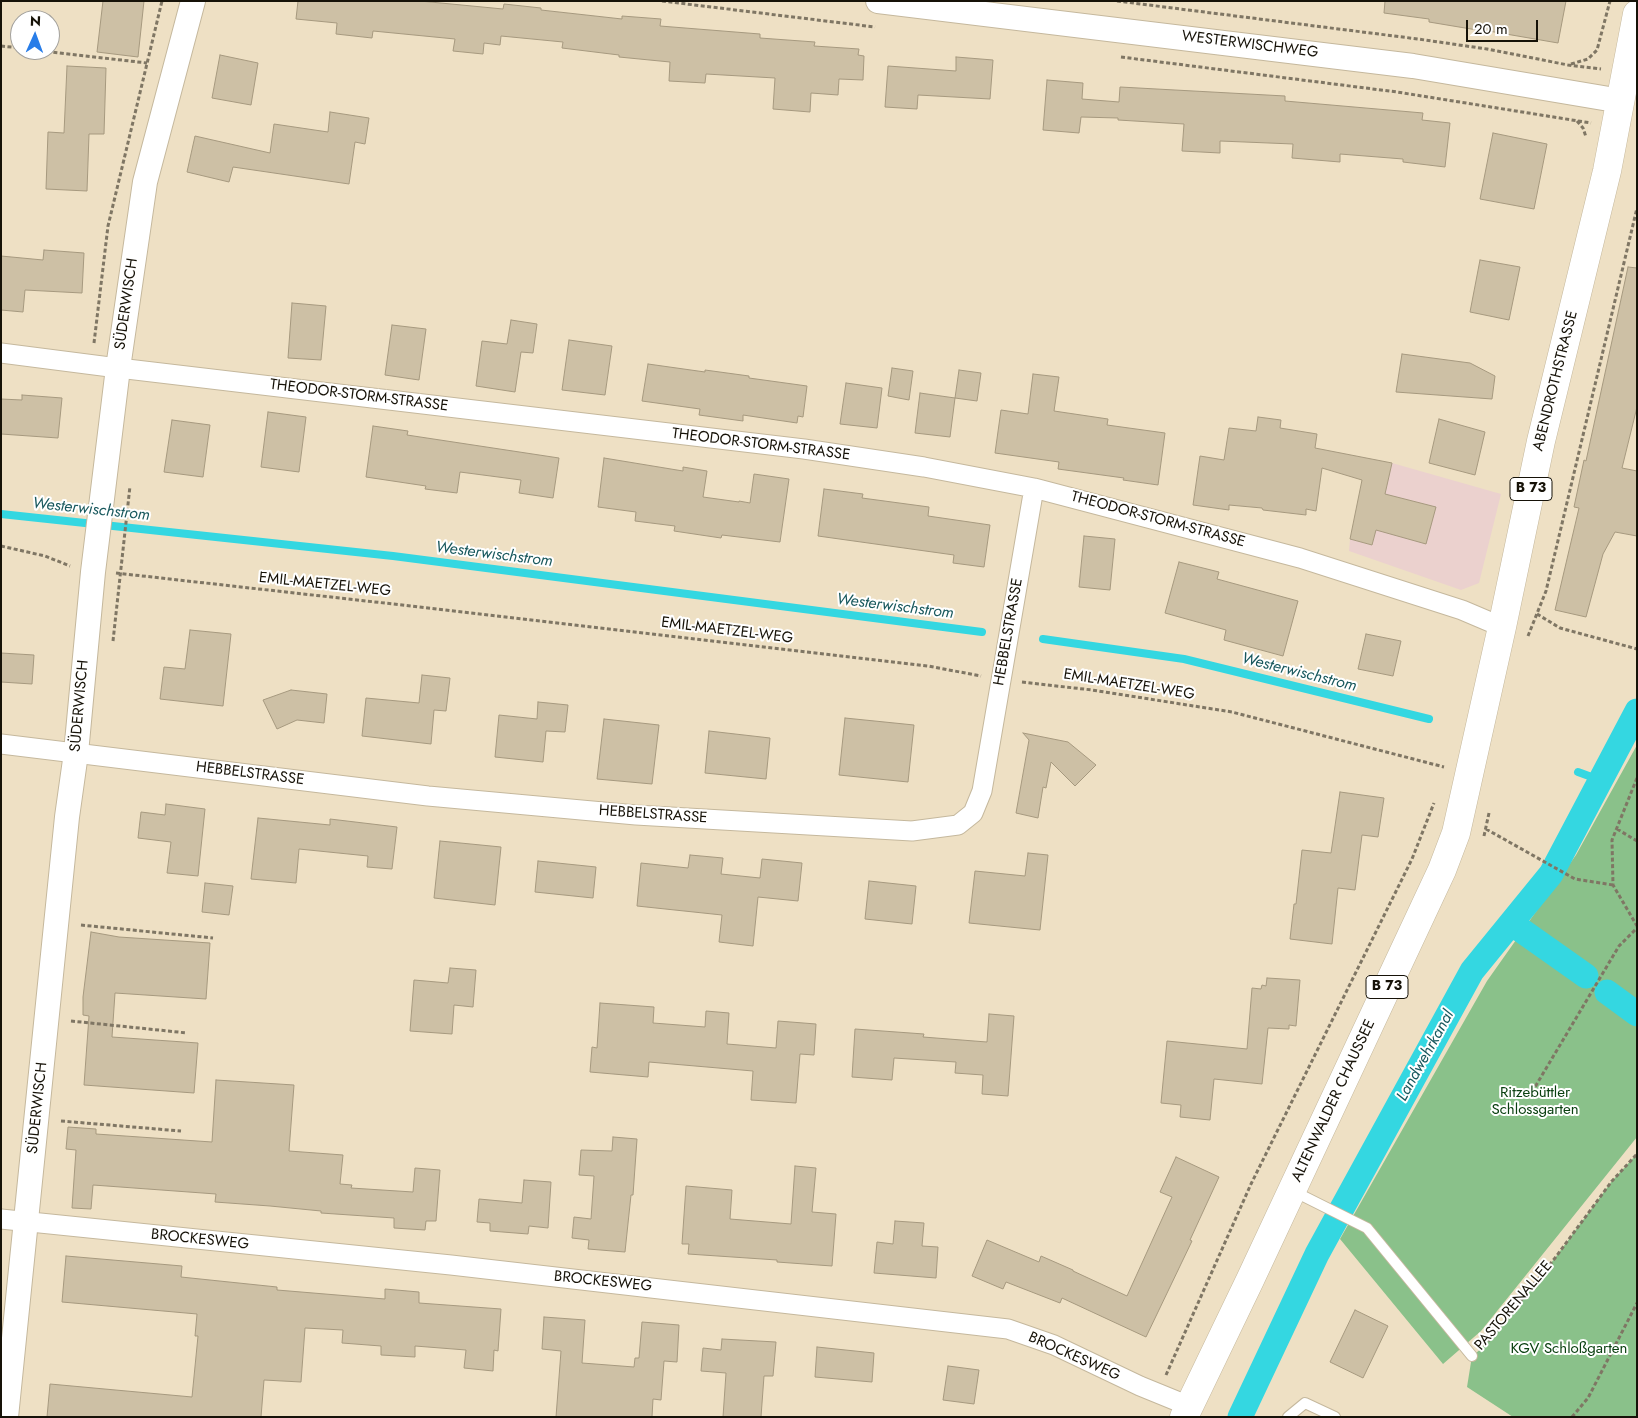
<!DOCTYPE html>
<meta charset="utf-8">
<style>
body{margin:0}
#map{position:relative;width:1638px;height:1418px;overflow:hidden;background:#eee0c4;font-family:Jost,sans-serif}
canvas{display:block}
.frame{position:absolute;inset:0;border:2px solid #161208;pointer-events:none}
.north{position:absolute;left:10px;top:10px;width:50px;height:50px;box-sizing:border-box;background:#fff;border:1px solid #a2a09c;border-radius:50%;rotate:2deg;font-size:14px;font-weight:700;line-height:20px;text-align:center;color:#161208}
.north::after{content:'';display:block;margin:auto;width:18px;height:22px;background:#287de8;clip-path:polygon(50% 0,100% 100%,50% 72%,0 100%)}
.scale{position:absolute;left:1466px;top:20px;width:72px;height:22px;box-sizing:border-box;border:2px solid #161208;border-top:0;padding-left:6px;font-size:15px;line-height:18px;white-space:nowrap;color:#161208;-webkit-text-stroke:4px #fff;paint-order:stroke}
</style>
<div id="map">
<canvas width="1638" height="1418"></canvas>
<div class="frame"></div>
<div class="north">N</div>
<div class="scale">20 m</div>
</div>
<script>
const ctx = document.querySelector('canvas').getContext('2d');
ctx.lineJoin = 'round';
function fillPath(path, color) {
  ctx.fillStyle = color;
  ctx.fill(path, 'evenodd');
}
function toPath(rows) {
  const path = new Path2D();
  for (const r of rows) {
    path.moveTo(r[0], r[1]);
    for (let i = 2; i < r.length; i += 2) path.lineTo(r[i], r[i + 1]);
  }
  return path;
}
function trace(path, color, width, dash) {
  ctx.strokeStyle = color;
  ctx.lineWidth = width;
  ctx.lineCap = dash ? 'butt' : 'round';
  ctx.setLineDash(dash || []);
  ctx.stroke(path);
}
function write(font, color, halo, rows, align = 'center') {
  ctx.font = font + ' Jost,sans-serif';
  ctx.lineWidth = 4;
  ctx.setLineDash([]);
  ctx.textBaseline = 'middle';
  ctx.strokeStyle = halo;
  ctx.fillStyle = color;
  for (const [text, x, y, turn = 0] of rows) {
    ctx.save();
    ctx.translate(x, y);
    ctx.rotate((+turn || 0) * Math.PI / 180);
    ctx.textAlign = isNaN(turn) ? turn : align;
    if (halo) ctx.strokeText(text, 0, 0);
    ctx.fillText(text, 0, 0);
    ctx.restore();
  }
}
fillPath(toPath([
 [1392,463,1501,494,1479,583,1461,590,1349,551,1350,539,1372,545]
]), '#ebd1ce');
fillPath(toPath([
 [1637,745,1637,1137,1481,1331,1443,1364,1340,1239,1487,981,1576,855],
 [1637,1154,1637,1417,1513,1417,1467,1387,1472,1356,1481,1349,1555,1258,1612,1181]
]), '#8ac18a');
trace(toPath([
 [1,514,393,556,982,632],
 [1043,639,1184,659,1429,719],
 [1578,772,1600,780]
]), '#34d7e1', 8);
trace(toPath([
 [1511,923,1586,976],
 [1607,992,1637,1014],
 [1240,1417,1317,1254,1472,971,1551,874,1637,711]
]), '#34d7e1', 25);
const building = toPath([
 [103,1,144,1,138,57,97,52,103,1],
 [298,1,420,1,503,9,504,4,541,8,541,10,622,19,622,16,661,19,660,26,760,34,760,38,815,42,814,46,859,49,858,55,864,56,863,80,839,79,838,95,811,93,810,112,773,109,775,78,706,74,705,83,669,81,670,62,619,57,619,55,562,48,563,42,501,36,500,45,484,43,483,54,453,51,455,39,373,31,372,38,336,34,337,23,296,19,298,1],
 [1385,1,1566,1,1558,43,1477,29,1477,30,1429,22,1429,19,1384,13,1385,1],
 [220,55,258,63,251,105,212,98,220,55],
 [956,57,993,60,990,99,918,95,917,109,885,107,888,66,956,71,956,57],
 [67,66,106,68,104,134,89,134,87,191,46,189,48,132,64,133,67,66],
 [1047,80,1083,83,1082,99,1119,102,1120,87,1285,96,1285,101,1423,113,1422,120,1450,123,1445,167,1403,162,1403,159,1340,154,1340,162,1292,158,1293,144,1220,141,1220,153,1182,151,1184,124,1118,120,1118,118,1081,117,1079,133,1043,130,1047,80],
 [330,112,369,118,365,144,355,142,349,184,233,167,229,182,187,172,195,136,270,153,274,124,328,132,330,112],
 [1493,133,1547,144,1534,209,1480,199,1493,133],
 [44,250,84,253,82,293,25,290,23,312,1,310,1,256,43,260,44,250],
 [1480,260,1520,267,1509,320,1470,312,1480,260],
 [1628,267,1637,268,1637,407,1622,468,1637,471,1637,536,1615,532,1603,554,1586,617,1555,610,1579,508,1574,507,1584,460,1586,461,1628,267],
 [292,303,326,306,321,360,288,358,292,303],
 [511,320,537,324,533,353,521,352,515,392,476,386,482,341,507,344,511,320],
 [392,325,426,329,419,380,385,375,392,325],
 [569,340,612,346,605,395,562,390,569,340],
 [1402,354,1470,363,1495,376,1492,399,1396,392,1402,354],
 [648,364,705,372,705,370,749,376,749,378,807,386,803,417,798,416,797,423,743,415,743,421,699,415,700,409,642,401,648,364],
 [892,368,913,371,909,400,888,396,892,368],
 [959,370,981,373,977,401,955,398,959,370],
 [1033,374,1059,377,1054,411,1108,419,1107,425,1165,433,1158,485,1123,480,1124,478,1058,469,1059,462,995,453,1001,410,1028,414,1033,374],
 [846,383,882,388,877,428,840,424,846,383],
 [920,393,955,398,950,437,915,433,920,393],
 [22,395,62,398,58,438,1,434,1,399,22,400,22,395],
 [268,412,306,417,299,472,261,467,268,412],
 [1258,417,1281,420,1280,428,1317,434,1315,448,1392,463,1385,494,1436,507,1426,544,1376,530,1372,545,1350,539,1362,480,1322,468,1316,511,1306,509,1306,515,1263,510,1262,508,1229,505,1229,510,1193,505,1200,456,1224,460,1229,428,1256,431,1258,417],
 [1439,419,1485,432,1475,475,1429,463,1439,419],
 [172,420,210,425,203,477,164,472,172,420],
 [373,426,408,431,407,435,559,458,553,498,519,493,521,480,460,472,457,493,425,489,426,486,366,477,373,426],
 [604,458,683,471,683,467,707,471,703,497,739,502,739,501,750,503,754,474,789,479,780,542,722,535,721,538,674,531,675,526,635,521,636,512,598,507,604,458],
 [824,489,863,494,862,498,929,507,928,516,990,525,984,567,953,563,954,555,818,536,824,489],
 [1084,536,1115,539,1110,590,1079,587,1084,536],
 [1179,562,1219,572,1217,579,1298,601,1283,656,1224,640,1226,630,1165,613,1179,562],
 [190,630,231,634,223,706,160,699,164,667,185,669,190,630],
 [1366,634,1401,641,1393,676,1358,669,1366,634],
 [1,653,34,655,32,684,1,682,1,653],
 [422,675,450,678,446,711,434,710,431,744,362,736,366,698,419,703,422,675],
 [291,690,327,694,324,723,297,720,277,729,263,700,291,690],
 [538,702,568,705,565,732,546,731,543,762,495,757,499,715,537,719,538,702],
 [845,718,914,725,908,782,839,775,845,718],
 [604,719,659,725,652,784,597,779,604,719],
 [709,731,770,738,766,779,705,773,709,731],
 [1023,733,1068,742,1096,765,1075,786,1051,762,1046,788,1043,787,1038,818,1016,813,1029,740,1023,733],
 [1340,792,1384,798,1378,837,1362,835,1355,890,1338,888,1332,944,1290,939,1294,904,1296,904,1302,850,1331,853,1340,792],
 [166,804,205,809,198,876,167,873,171,842,138,838,141,812,165,815,166,804],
 [258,818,330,825,330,819,397,827,392,869,367,867,368,856,299,849,296,883,251,879,258,818],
 [440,841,501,847,495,905,434,898,440,841],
 [1028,853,1048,855,1040,930,969,923,975,871,1025,876,1028,853],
 [690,855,723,858,721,874,760,878,762,859,802,863,798,901,758,897,753,946,719,942,722,915,637,906,641,863,688,868,690,855],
 [538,861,596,867,593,898,535,892,538,861],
 [869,881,916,886,912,924,865,919,869,881],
 [205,883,233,886,229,915,202,912,205,883],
 [91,932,119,937,210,943,206,999,115,993,112,1037,198,1043,194,1093,84,1085,89,1016,83,1015,83,997,91,932],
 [450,968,476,970,473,1007,454,1005,452,1034,410,1031,414,980,448,983,450,968],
 [1267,978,1300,980,1296,1026,1289,1025,1289,1029,1268,1028,1262,1084,1214,1079,1210,1120,1180,1117,1181,1105,1161,1103,1167,1041,1247,1049,1252,988,1261,989,1262,985,1266,986,1267,978],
 [600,1003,654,1007,653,1023,705,1027,706,1011,729,1013,727,1044,776,1048,778,1021,816,1024,814,1055,800,1054,796,1103,751,1100,753,1071,649,1062,648,1077,590,1072,592,1047,597,1048,600,1003],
 [989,1014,1014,1016,1008,1096,982,1094,983,1075,955,1073,956,1062,894,1058,892,1080,852,1077,855,1029,924,1034,923,1037,987,1042,989,1014],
 [216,1080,294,1085,289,1151,343,1155,340,1184,352,1185,351,1188,413,1192,415,1168,440,1170,436,1221,426,1221,425,1230,394,1228,394,1218,321,1213,321,1211,270,1206,215,1202,216,1194,93,1185,91,1209,72,1208,76,1150,66,1149,68,1127,96,1129,96,1134,212,1142,216,1080],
 [613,1137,637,1139,633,1195,631,1195,625,1252,588,1249,589,1240,572,1238,574,1217,591,1219,594,1176,579,1175,581,1150,612,1151,613,1137],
 [1176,1157,1219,1177,1190,1240,1192,1241,1146,1337,1062,1298,1060,1303,1006,1282,1003,1289,972,1276,987,1240,1039,1262,1041,1256,1073,1270,1073,1271,1127,1296,1172,1197,1160,1192,1176,1157],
 [795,1166,816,1168,812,1212,836,1214,832,1266,777,1262,777,1260,688,1254,689,1244,682,1244,686,1186,732,1190,730,1219,791,1224,795,1166],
 [524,1180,551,1182,548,1228,529,1226,528,1234,490,1231,490,1223,477,1222,479,1199,522,1203,524,1180],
 [895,1221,924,1223,922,1246,938,1247,936,1278,874,1273,877,1242,893,1244,895,1221],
 [66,1256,182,1266,181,1277,277,1287,277,1290,385,1299,385,1289,419,1292,419,1303,501,1309,498,1351,494,1350,493,1371,464,1368,466,1350,415,1346,415,1357,381,1355,381,1346,342,1343,343,1330,305,1328,301,1382,264,1380,261,1417,47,1417,50,1384,192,1397,198,1336,195,1336,197,1314,62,1302,66,1256],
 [1355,1310,1388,1326,1363,1378,1330,1362,1355,1310],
 [544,1317,585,1320,582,1363,634,1367,635,1358,639,1358,642,1322,679,1325,677,1362,664,1361,661,1400,653,1399,652,1417,556,1417,561,1351,542,1349,544,1317],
 [722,1339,776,1342,773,1376,764,1376,761,1417,723,1417,726,1373,701,1371,703,1348,721,1350,722,1339],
 [817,1347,874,1353,872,1382,815,1377,817,1347],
 [948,1366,979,1370,974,1404,943,1400,948,1366]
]);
fillPath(building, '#cdc0a5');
trace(building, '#a6997f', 1);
const service = toPath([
 [1293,1191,1367,1228,1472,1356],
 [1288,1417,1305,1403,1335,1417]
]);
const minor = toPath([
 [1,353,110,367,804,449,924,467,1034,488,1300,558,1462,610,1502,627],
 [1,744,428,796,636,815,912,831,958,825,973,813,982,791,1034,488],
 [1,1219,451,1265,1008,1329,1054,1345,1140,1386,1189,1406]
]);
const tertiary = toPath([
 [878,1,1413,66,1621,101],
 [6,1417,67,817,76,753,93,572,118,368,145,182,193,1]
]);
const primary = toPath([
 [1184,1417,1250,1280,1442,870,1456,833,1502,627,1541,441,1607,171,1637,14]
]);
trace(service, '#c5b89d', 12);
trace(minor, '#c5b89d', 21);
trace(tertiary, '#c5b89d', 26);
trace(primary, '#c5b89d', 29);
trace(toPath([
 [662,1,875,27],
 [1117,1,1418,39,1487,49,1568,65,1601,69],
 [1,46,20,48],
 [34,50,147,63],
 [1121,57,1397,92,1591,123],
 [1571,64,1588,59,1597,50,1610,1],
 [1577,121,1583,128,1586,137],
 [94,343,108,226,162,1],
 [1,546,45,556,70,566],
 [116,573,411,606,928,666,981,676],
 [1537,614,1560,628,1637,649],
 [1528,636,1546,591,1637,208],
 [113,641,130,486],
 [1022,682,1092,690,1232,712,1444,767],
 [1637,778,1612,840,1613,885,1637,926],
 [1486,829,1575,879,1613,885],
 [1617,829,1637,841],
 [1484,836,1489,813],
 [81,925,213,938],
 [71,1021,187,1033],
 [1532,1092,1619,946,1637,928],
 [61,1121,181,1131],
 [1484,1346,1555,1258,1612,1181,1637,1154],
 [1166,1375,1251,1184,1412,859,1434,803],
 [1572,1417,1588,1398,1637,1303]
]), '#7f7664', 3, [4, 2.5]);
trace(service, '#fff', 10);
trace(minor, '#fff', 19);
trace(tertiary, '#fff', 24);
trace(primary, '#fff', 28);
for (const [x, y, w] of [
 [1531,489,42],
 [1387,987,42]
]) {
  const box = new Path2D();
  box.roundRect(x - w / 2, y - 11.5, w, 23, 4);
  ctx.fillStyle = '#fff';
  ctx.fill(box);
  trace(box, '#161208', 1);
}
write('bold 14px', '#161208', null, [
 ["B 73",1531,489],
 ["B 73",1387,987]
]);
write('15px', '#161208', '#fff', [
 ["WESTERWISCHWEG",1250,45,7],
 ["SÜDERWISCH",127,304,-82],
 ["ABENDROTHSTRASSE",1556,381,-76],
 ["THEODOR-STORM-STRASSE",359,396,7],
 ["THEODOR-STORM-STRASSE",761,445,7],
 ["THEODOR-STORM-STRASSE",1158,520,15],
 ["EMIL-MAETZEL-WEG",325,585,6],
 ["EMIL-MAETZEL-WEG",727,631,7],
 ["HEBBELSTRASSE",1009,632,-80],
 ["EMIL-MAETZEL-WEG",1129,685,9],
 ["SÜDERWISCH",80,706,-85],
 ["HEBBELSTRASSE",250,774,7],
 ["HEBBELSTRASSE",653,815,4],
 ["ALTENWALDER CHAUSSEE",1334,1101,-65],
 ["SÜDERWISCH",38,1108,-84],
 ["BROCKESWEG",200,1240,6],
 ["BROCKESWEG",603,1282,6],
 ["PASTORENALLEE",1514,1306,-50],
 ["BROCKESWEG",1074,1357,24]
]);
write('15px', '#0a4010', '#fff', [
 ["Ritzebüttler",1535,1093],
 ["Schlossgarten",1535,1110],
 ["KGV Schloßgarten",1569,1349]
]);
write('italic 16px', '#18585d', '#fff', [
 ["Westerwischstrom",91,510,6],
 ["Westerwischstrom",494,555,7],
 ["Westerwischstrom",895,607,7],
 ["Westerwischstrom",1299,673,14],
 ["Landwehrkanal",1426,1056,-61]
]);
</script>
